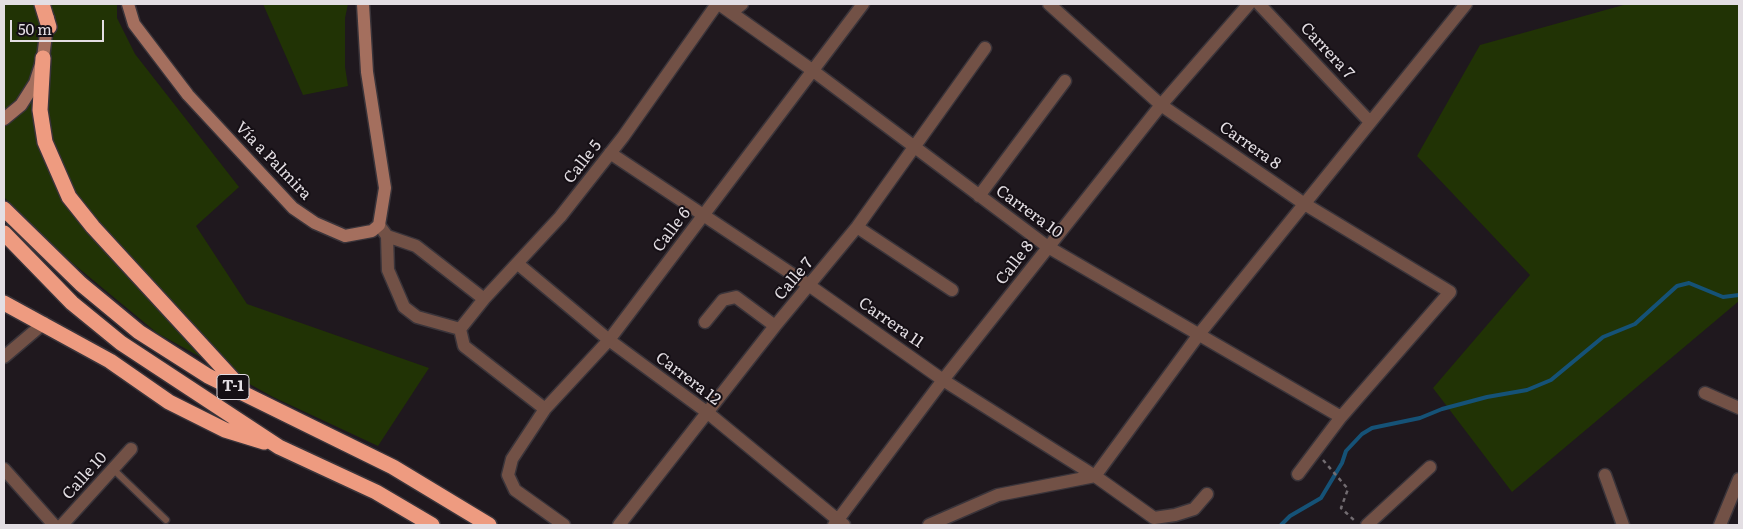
<!DOCTYPE html>
<meta charset="utf-8">
<style>
body{margin:0}
#map{position:relative;width:1743px;height:529px;overflow:hidden;background:#1f181e;font-family:Literata,serif}
canvas{display:block}
.frame{position:absolute;inset:0;border:5px solid #e3dee3;pointer-events:none}
.scale{position:absolute;left:10px;top:20px;width:94px;height:22px;box-sizing:border-box;border:2px solid #e3dee3;border-top:0;padding-left:6px;font-size:15px;line-height:18px;white-space:nowrap;color:#e3dee3;-webkit-text-stroke:4px #150f15;paint-order:stroke}
</style>
<div id="map">
<canvas width="1743" height="529"></canvas>
<div class="frame"></div>
<div class="scale">50 m</div>
</div>
<script>
const ctx = document.querySelector('canvas').getContext('2d');
ctx.lineJoin = 'round';
function fillPath(path, color) {
  ctx.fillStyle = color;
  ctx.fill(path, 'evenodd');
}
function toPath(rows) {
  const path = new Path2D();
  for (const r of rows) {
    path.moveTo(r[0], r[1]);
    for (let i = 2; i < r.length; i += 2) path.lineTo(r[i], r[i + 1]);
  }
  return path;
}
function trace(path, color, width, dash) {
  ctx.strokeStyle = color;
  ctx.lineWidth = width;
  ctx.lineCap = dash ? 'butt' : 'round';
  ctx.setLineDash(dash || []);
  ctx.stroke(path);
}
function write(font, color, halo, rows, align = 'center') {
  ctx.font = font + ' Literata,serif';
  ctx.lineWidth = 4;
  ctx.setLineDash([]);
  ctx.textBaseline = 'middle';
  ctx.strokeStyle = halo;
  ctx.fillStyle = color;
  for (const [text, x, y, turn = 0] of rows) {
    ctx.save();
    ctx.translate(x, y);
    ctx.rotate((+turn || 0) * Math.PI / 180);
    ctx.textAlign = isNaN(turn) ? turn : align;
    if (halo) ctx.strokeText(text, 0, 0);
    ctx.fillText(text, 0, 0);
    ctx.restore();
  }
}
fillPath(toPath([
 [4,4,117,4,117,18,135,54,239,187,196,226,247,304,429,368,378,446,273,397,157,333,53,247,4,197],
 [263,4,348,4,345,18,345,67,348,86,303,95],
 [1627,4,1739,4,1739,301,1512,492,1433,388,1530,275,1417,156,1480,45]
]), '#213305');
trace(toPath([
 [1281,525,1290,516,1321,498,1342,463,1346,451,1362,434,1372,428,1420,418,1442,409,1487,397,1527,390,1551,380,1603,337,1635,324,1677,286,1689,283,1723,297,1739,295]
]), '#155277', 4);
const lane = toPath([
 [113,469,166,520]
]);
const street = toPath([
 [719,4,812,70,1048,247,1341,417],
 [1049,4,1161,105,1303,203,1450,292,1341,417,1298,474],
 [1259,4,1370,122],
 [732,12,742,4],
 [610,153,810,286,943,380,1095,476,1154,518,1175,515,1194,509,1207,494],
 [979,196,1065,81],
 [379,225,387,236,388,270,404,307,417,317,460,329],
 [857,227,952,290],
 [387,236,416,246,484,299],
 [518,264,609,340,708,413,844,525],
 [705,322,723,300,736,297,775,326],
 [460,329,484,299,560,217,623,137,717,4],
 [460,329,464,346,545,409],
 [4,357,44,323],
 [1705,393,1739,408],
 [4,469,54,525],
 [1605,475,1623,525],
 [62,525,131,449],
 [564,525,515,490,508,475,512,459,545,409,609,340,863,4],
 [619,525,775,326,857,227,985,48],
 [834,525,943,380,1161,105,1249,4],
 [929,525,998,495,1095,476,1200,333,1466,4],
 [1367,525,1430,467],
 [1720,525,1739,479]
]);
const secondary = toPath([
 [128,4,134,24,188,95,293,208,315,223,345,236,372,231,379,225,385,188,367,72,363,4],
 [4,119,21,105,35,83,43,58,48,18]
]);
const highway = toPath([
 [42,4,49,27],
 [43,58,40,110,45,142,69,197,93,227,242,389],
 [4,209,81,284,139,332,208,376,393,467,489,525],
 [4,233,72,303,121,343,279,447,376,492,432,525],
 [4,303,110,361,169,402,225,430,264,442]
]);
trace(lane, '#3a343a', 9);
trace(street, '#3a343a', 15);
trace(secondary, '#3a343a', 15);
trace(highway, '#3a343a', 18);
trace(toPath([
 [1323,460,1348,489,1341,508,1356,522]
]), '#726c71', 2.5, [4, 4]);
trace(lane, '#725146', 6);
trace(street, '#725146', 12);
trace(secondary, '#a46f5e', 12);
trace(highway, '#ee9b80', 15);
for (const [x, y, w] of [
 [233,387,32]
]) {
  const box = new Path2D();
  box.roundRect(x - w / 2, y - 12.5, w, 25, 4);
  ctx.fillStyle = '#150f15';
  ctx.fill(box);
  trace(box, '#e3dee3', 1);
}
write('bold 15px', '#e3dee3', null, [
 ["T-1",233,387]
]);
write('16px', '#e3dee3', '#150f15', [
 ["Carrera 7",1327,51,47],
 ["Carrera 8",1250,146,35],
 ["Vía a Palmira",273,161,46],
 ["Calle 5",583,162,-52],
 ["Carrera 10",1029,212,36],
 ["Calle 6",672,230,-53],
 ["Calle 8",1015,263,-52],
 ["Calle 7",794,279,-50],
 ["Carrera 11",891,323,35],
 ["Carrera 12",688,379,37],
 ["Calle 10",85,476,-48]
]);
</script>
